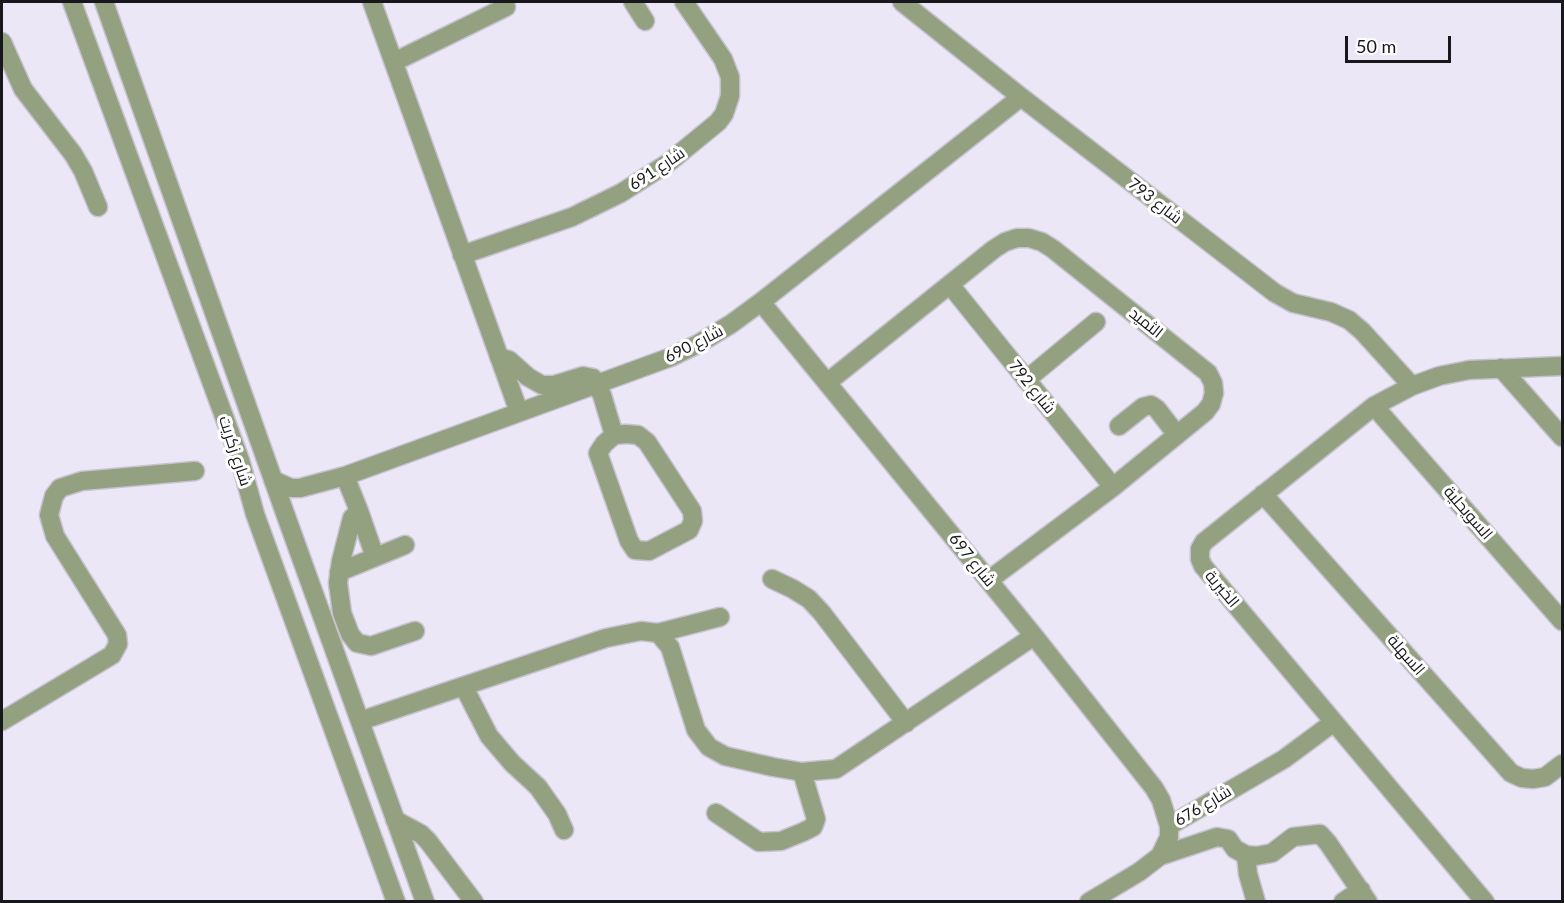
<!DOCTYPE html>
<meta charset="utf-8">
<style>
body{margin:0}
#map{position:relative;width:1564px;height:903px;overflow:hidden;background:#ece7f7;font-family:Lato,sans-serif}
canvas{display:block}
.frame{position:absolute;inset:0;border:3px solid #18171c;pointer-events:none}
.scale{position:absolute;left:1345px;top:36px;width:106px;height:27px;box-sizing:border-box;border:3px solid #18171c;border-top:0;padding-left:8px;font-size:18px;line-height:21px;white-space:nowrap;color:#18171c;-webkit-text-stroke:4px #fff;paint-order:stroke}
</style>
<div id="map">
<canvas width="1564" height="903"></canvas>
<div class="frame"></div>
<div class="scale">50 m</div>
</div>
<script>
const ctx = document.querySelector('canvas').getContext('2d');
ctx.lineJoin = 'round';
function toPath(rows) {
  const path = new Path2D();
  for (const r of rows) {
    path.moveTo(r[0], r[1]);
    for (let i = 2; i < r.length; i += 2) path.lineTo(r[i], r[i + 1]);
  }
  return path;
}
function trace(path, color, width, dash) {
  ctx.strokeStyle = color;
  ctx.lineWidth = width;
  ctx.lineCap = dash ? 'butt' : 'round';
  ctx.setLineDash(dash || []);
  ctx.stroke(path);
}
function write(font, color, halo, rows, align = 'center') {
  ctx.font = font + ' Lato,Cairo,sans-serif';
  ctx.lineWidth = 6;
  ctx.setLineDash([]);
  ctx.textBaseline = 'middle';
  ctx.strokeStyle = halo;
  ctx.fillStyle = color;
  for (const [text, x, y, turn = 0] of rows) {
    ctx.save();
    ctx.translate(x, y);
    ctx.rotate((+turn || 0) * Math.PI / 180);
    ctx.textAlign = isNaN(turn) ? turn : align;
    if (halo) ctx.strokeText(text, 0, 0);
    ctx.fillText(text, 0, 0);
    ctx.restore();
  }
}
const minor = toPath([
 [72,2,240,460,255,514,396,902],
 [104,2,286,516,425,902],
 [372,2,519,412],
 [633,2,645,21],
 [902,2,1021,97,1275,293,1293,303,1331,312,1349,320,1362,331,1412,386],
 [2,42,23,89,73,154,83,171,98,207],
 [394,62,506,7],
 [462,255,572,217,621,193,668,163,718,122,724,114,730,96,730,77,723,59,684,2],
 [951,286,1113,487],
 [761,302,1034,636,1154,788,1161,800,1169,826,1169,837,1160,856,1139,872,1089,902],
 [499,357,509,360,528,377,542,385,554,385,583,376,593,378,602,395,614,435],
 [1501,368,1562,437],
 [1026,380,1096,322],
 [828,382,994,249,1005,242,1017,238,1029,238,1042,242,1053,249,1208,373,1213,383,1214,393,1211,404,1205,412,1113,487,989,580],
 [1374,406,1562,621],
 [1119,426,1143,407,1151,405,1157,409,1177,435],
 [626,434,638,435,647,442,692,511,693,521,689,530,649,551,635,550,629,541,598,453,604,444,614,435,626,434],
 [345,476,359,511,352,518,341,561,338,583,342,613,350,634,357,643,371,646,415,631],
 [273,480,291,488,300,488,345,476,671,357,698,344,731,324,761,302,1021,97],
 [1263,494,1511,773,1522,778,1533,779,1545,777,1562,764],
 [359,511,375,557],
 [339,572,405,545],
 [772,579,793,589,809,599,822,613,906,723],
 [658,633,670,647,696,730,709,747,725,756,773,767,802,772,836,769,1034,636],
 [464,687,489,736,512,763,538,787,557,814,564,830],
 [2,721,112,655,118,644,117,635,55,536,49,515,54,496,60,488,82,481,195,471],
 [360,721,606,638,641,631,658,633,720,617],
 [716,813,759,842,781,841,803,832,813,827,816,819,802,772],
 [395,820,421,834,428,841,474,902],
 [1169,826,1284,759,1334,722],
 [1246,855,1248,874,1256,902],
 [1160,856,1217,837,1228,839,1235,849,1246,855,1256,856,1272,853,1293,837,1320,834,1328,843,1368,902],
 [1343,902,1361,890],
 [1485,902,1203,566,1200,559,1200,549,1204,542,1374,406,1412,386,1439,376,1469,370,1562,366]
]);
trace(minor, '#c6c2d0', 21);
trace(minor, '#93a181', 18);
write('16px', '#18171c', '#fff', [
 ["شارع 691",657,169,-34],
 ["شارع 793",1155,201,38],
 ["الثميد",1146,323,39],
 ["شارع 690",694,344,-27],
 ["شارع 792",1032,387,51],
 ["شارع زكريت",235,451,72],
 ["السويحلية",1468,513,49],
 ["شارع 697",972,560,51],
 ["الخيرية",1222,589,50],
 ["السهلة",1406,655,49],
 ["شارع 676",1203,806,-31]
]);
</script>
